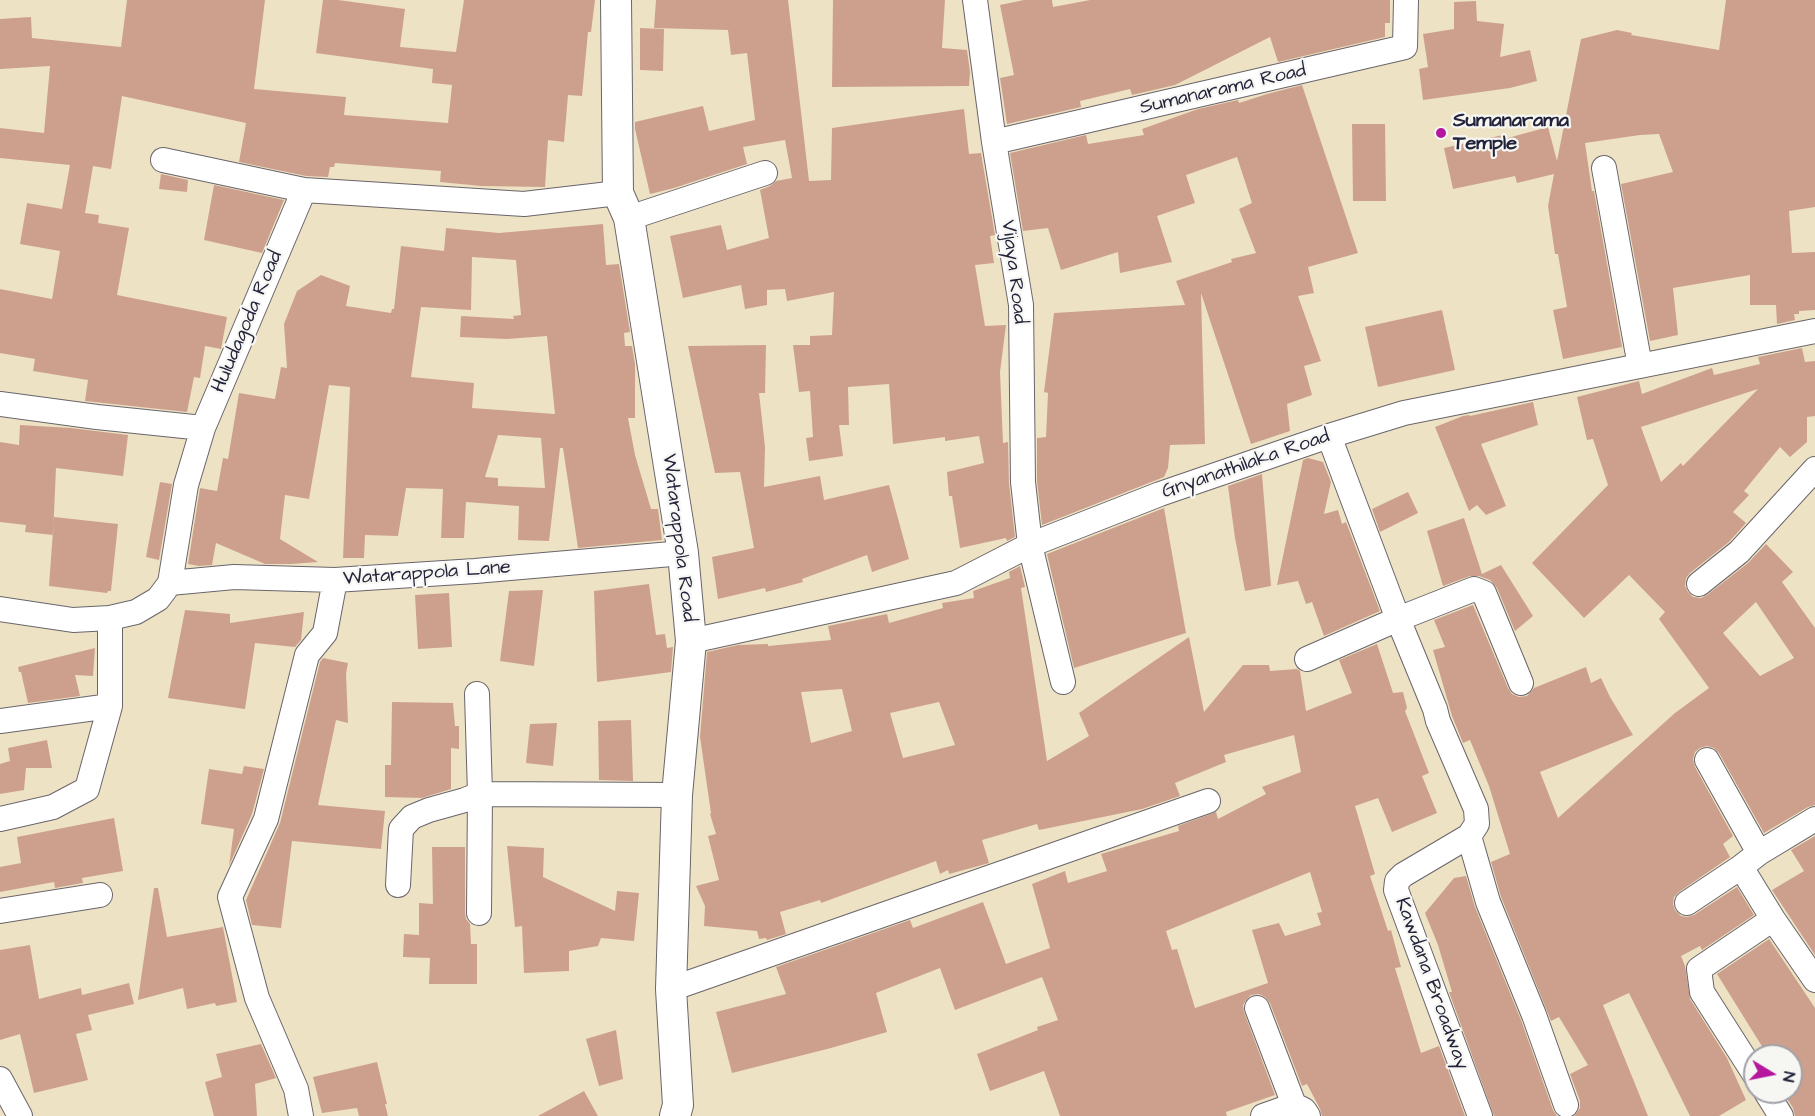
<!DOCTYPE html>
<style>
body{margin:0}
#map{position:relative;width:1815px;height:1116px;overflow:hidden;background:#eee2c4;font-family:"Architects Daughter",sans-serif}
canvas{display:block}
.north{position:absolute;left:1743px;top:1044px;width:60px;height:60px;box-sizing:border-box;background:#f6f6f2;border:2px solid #a1a1a9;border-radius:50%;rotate:100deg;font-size:16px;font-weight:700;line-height:24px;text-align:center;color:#22223b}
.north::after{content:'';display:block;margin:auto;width:21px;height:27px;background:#b5179e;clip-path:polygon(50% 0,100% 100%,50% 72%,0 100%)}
</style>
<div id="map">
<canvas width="1815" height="1116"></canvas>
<div class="north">N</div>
</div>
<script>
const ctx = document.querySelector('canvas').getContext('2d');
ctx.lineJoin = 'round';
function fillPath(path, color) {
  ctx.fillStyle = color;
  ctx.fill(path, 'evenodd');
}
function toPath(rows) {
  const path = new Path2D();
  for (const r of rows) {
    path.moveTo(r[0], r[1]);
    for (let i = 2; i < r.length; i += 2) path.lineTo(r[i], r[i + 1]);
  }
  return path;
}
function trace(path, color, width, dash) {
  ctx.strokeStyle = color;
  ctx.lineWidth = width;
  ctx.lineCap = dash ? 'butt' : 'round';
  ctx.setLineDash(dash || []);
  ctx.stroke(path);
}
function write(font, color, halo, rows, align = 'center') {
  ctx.font = font + ' "Architects Daughter",sans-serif';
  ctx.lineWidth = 4.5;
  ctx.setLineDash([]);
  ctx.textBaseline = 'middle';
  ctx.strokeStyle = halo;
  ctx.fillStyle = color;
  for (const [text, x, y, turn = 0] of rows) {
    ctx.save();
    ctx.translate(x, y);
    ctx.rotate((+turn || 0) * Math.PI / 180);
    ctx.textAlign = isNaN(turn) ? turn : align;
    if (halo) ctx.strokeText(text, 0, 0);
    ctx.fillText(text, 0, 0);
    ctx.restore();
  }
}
fillPath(toPath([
 [127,0,265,0,254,89,346,97,344,115,448,123,452,85,432,83,433,69,316,53,323,0,338,0,405,9,400,47,456,52,464,0,595,0,591,32,588,32,582,96,568,95,564,142,548,140,545,187,481,186,440,182,441,171,335,163,334,167,330,167,328,177,306,176,239,162,246,123,122,96,111,169,93,166,85,213,99,215,98,223,129,228,117,295,227,317,221,349,205,346,200,378,194,377,187,412,85,401,88,380,33,371,35,359,0,353,0,289,52,299,60,251,20,244,27,203,62,209,70,165,0,158,0,128,44,133,50,66,0,69,0,19,31,17,32,38,121,47],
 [656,0,788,0,809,181,831,180,832,128,964,109,969,154,981,153,995,235,990,236,994,263,975,265,985,326,1006,325,1000,372,1003,443,1008,442,1009,483,1015,537,1007,541,1006,538,960,548,952,496,949,496,947,472,984,463,979,436,945,441,945,437,893,444,889,384,848,387,849,425,839,425,843,456,809,461,806,438,813,437,810,391,799,392,793,345,810,345,810,336,832,335,834,292,787,301,785,289,767,290,767,305,745,309,741,285,683,298,670,236,721,225,727,250,769,238,760,190,770,186,776,181,792,178,785,140,743,147,747,164,674,188,650,194,635,129,635,122,703,106,709,131,755,120,747,53,731,55,728,30,654,28],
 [833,0,945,0,942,48,967,50,970,72,969,86,832,87],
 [1024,0,1052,0,1053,7,1090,0,1390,0,1390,23,1385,23,1385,37,1278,62,1270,37,1175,85,1132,95,1130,89,1080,101,1081,107,1007,124,1000,78,1014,75,1000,5],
 [1726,0,1815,0,1815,207,1789,211,1792,253,1815,252,1815,310,1799,311,1799,314,1794,314,1795,320,1777,324,1776,305,1750,305,1750,275,1673,288,1678,335,1650,341,1621,184,1673,172,1659,134,1640,135,1585,143,1592,191,1594,191,1622,347,1563,359,1553,310,1567,307,1558,254,1555,254,1548,206,1554,174,1517,183,1515,176,1453,189,1444,148,1503,135,1504,139,1548,127,1557,161,1581,39,1617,30,1632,33,1631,35,1719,50],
 [1476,1,1477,21,1504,24,1500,57,1530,50,1537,81,1510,88,1423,100,1419,69,1428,67,1423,34,1454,29,1454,2],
 [640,28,664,29,663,71,640,70],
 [1302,85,1358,253,1308,267,1314,293,1298,296,1321,361,1304,366,1312,395,1287,404,1290,431,1251,444,1201,293,1205,444,1170,445,1168,468,1164,477,1042,525,1037,481,1037,438,1046,437,1048,393,1044,392,1054,313,1185,305,1176,281,1232,262,1231,259,1256,253,1239,209,1252,203,1237,157,1186,175,1195,203,1157,216,1172,262,1120,273,1118,252,1061,270,1048,228,1023,231,1010,153,1086,135,1088,144,1144,135,1142,129,1198,109,1238,100,1239,103,1267,94],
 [1352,124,1385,124,1386,201,1353,201],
 [161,174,188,180,187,192,159,189],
 [214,185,284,200,262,253,204,240],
 [603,224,606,265,619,264,630,332,624,333,625,346,632,346,635,364,635,418,628,418,635,455,651,509,658,509,662,540,578,548,563,448,560,448,549,541,518,540,519,506,466,502,464,538,441,538,443,489,406,488,398,536,365,535,364,558,343,558,350,387,329,385,309,499,285,495,280,539,318,562,291,564,265,564,216,543,212,565,199,566,188,564,200,488,217,491,223,458,228,459,239,393,275,399,281,367,287,368,284,324,297,291,321,275,350,286,346,306,391,313,392,309,394,309,401,246,444,251,446,228,499,233],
 [472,257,516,260,521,315,513,316,514,319,461,316,460,337,507,339,547,336,555,414,472,408,474,383,411,377,421,307,471,310],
 [498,435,541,438,545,488,498,486,498,478,485,477],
 [1442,310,1455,370,1378,387,1365,327],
 [766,345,765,393,759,393,765,447,764,487,820,476,824,500,889,485,909,559,872,572,867,555,802,579,803,582,766,592,765,588,718,599,712,557,754,548,740,472,715,473,688,346],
 [1802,348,1805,362,1815,361,1815,416,1807,417,1807,442,1790,457,1780,447,1744,491,1749,495,1733,512,1746,523,1729,542,1690,573,1686,578,1685,586,1688,592,1693,597,1701,598,1707,595,1748,563,1766,544,1793,572,1782,582,1815,628,1815,805,1808,807,1764,833,1719,753,1714,748,1707,746,1700,748,1695,752,1693,759,1695,767,1733,836,1723,844,1730,857,1679,892,1674,897,1673,904,1675,910,1681,916,1687,917,1694,915,1737,887,1754,915,1702,950,1700,946,1681,956,1685,966,1690,999,1727,1058,1746,1100,1719,1116,1690,1116,1629,993,1603,1005,1648,1116,1574,1116,1580,1108,1580,1101,1570,1074,1588,1065,1559,1017,1551,1021,1501,897,1491,862,1510,854,1489,786,1470,740,1463,743,1452,716,1433,650,1445,647,1434,620,1473,605,1508,688,1512,694,1519,697,1527,696,1534,688,1586,667,1591,683,1601,678,1610,697,1633,735,1540,772,1558,818,1675,713,1709,688,1659,619,1665,612,1629,575,1584,618,1532,563,1608,485,1593,439,1587,440,1577,397,1639,381,1642,394,1712,368,1714,375,1760,364,1758,357],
 [1758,389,1683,466,1681,463,1661,482,1641,427],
 [1756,602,1794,658,1760,676,1723,633],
 [1533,402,1538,425,1481,444,1506,506,1486,515,1477,505,1469,511,1435,427,1463,416,1469,415,1470,416],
 [20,425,71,428,128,435,123,476,56,468,53,535,25,532,26,525,0,522,0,442,19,445],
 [1308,458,1323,462,1331,482,1324,514,1338,510,1342,524,1346,522,1380,611,1324,636,1312,602,1306,604,1298,581,1277,585,1303,460],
 [1262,474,1271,586,1245,591,1235,538,1228,486],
 [160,482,172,484,159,560,146,557],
 [1408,492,1418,513,1380,532,1372,509],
 [1164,508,1186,633,1074,668,1047,554],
 [54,517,118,524,111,591,108,591,107,593,49,586],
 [1464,518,1482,574,1501,565,1533,616,1515,631,1497,588,1490,580,1479,576,1470,576,1443,586,1427,531],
 [1020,566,1025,587,1021,588,1047,761,1089,736,1079,713,1189,637,1204,712,1243,665,1269,665,1270,671,1297,669,1300,671,1306,711,1352,693,1339,660,1377,644,1393,693,1403,692,1407,708,1405,711,1429,773,1422,776,1437,813,1392,832,1378,798,1355,806,1375,874,1370,876,1388,931,1391,930,1401,967,1395,968,1421,1053,1439,1046,1465,1116,1322,1116,1320,1109,1307,1084,1302,1086,1270,1003,1265,997,1259,994,1251,995,1246,1000,1243,1005,1244,1012,1275,1095,1226,1112,1227,1116,1060,1116,1044,1071,990,1091,977,1054,1038,1030,1037,1027,1058,1020,1042,977,955,1010,940,968,876,993,887,1032,831,1048,732,1073,716,1012,786,994,776,967,910,920,913,928,983,902,1006,964,1050,948,1032,884,1065,871,1068,883,1107,871,1101,854,1179,831,1178,826,1216,812,1218,819,1266,794,1262,787,1301,772,1294,735,1224,755,1226,762,1175,783,1180,796,1142,809,1039,830,1037,824,982,840,989,863,975,867,949,874,948,870,940,874,936,861,821,903,820,900,780,912,786,934,767,940,766,938,759,939,757,931,704,926,705,906,696,886,719,880,708,836,716,834,710,814,711,813,700,737,707,652,738,645,768,644,768,646,831,640,828,626,887,614,889,623,943,608,942,603,974,598,973,591,1010,578,1009,572],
 [842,689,852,731,811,743,801,692],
 [939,702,955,745,903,758,890,713],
 [1310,872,1322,912,1317,913,1321,925,1285,936,1279,923,1252,930,1268,983,1195,1008,1177,949,1172,950,1166,931],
 [649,584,656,635,665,634,667,648,673,647,671,672,597,682,594,591],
 [543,590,534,666,500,661,509,591],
 [449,593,452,647,418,649,415,595],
 [185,610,230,614,230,623,304,612,301,640,295,647,255,643,245,709,168,698],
 [95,648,93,676,75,675,80,696,28,703,21,672,19,672,18,667],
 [323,658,348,663,346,674,348,723,336,720,318,805,385,811,381,849,292,841,281,928,252,925,246,900,280,823,320,662],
 [392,702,453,703,455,726,459,726,459,749,451,748,451,789,422,798,385,797,385,765,391,765],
 [631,720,633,781,599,780,598,721],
 [557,723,553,766,526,763,530,724],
 [47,740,52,768,26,768,24,790,0,794,0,764,10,761,8,748],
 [244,766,264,769,252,814,229,866,234,829,201,824,209,769,242,774],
 [114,818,123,871,82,878,83,883,55,888,54,882,0,892,0,867,21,863,17,837],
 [1815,836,1815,955,1772,890,1804,871,1791,850],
 [507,846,544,848,543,877,615,911,617,891,639,893,634,941,601,938,598,946,569,951,569,971,524,973,522,926,515,927],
 [432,847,465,847,465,913,466,919,470,924,471,944,477,944,477,984,429,984,430,958,403,957,404,934,419,935,419,903,433,904],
 [1466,876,1475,907,1521,1020,1553,1110,1557,1116,1494,1116,1449,992,1452,992,1438,945,1425,913,1454,878],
 [154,888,158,888,167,937,223,927,237,1002,216,1006,215,1003,187,1009,183,988,138,1000],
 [1769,939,1815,1008,1815,1116,1795,1116,1793,1108,1783,1092,1791,1092,1791,1056,1768,1056,1717,974],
 [30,945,39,999,81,988,82,995,129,983,134,1004,88,1015,92,1030,76,1034,88,1080,34,1093,20,1034,0,1040,0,950],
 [616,1030,623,1079,599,1086,586,1039],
 [261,1044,276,1078,255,1084,257,1116,214,1116,205,1082,222,1077,216,1054],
 [377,1062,387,1104,385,1104,388,1116,359,1116,357,1108,322,1113,313,1077],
 [584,1091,598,1116,538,1116]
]), '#cda08d');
const minor = toPath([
 [975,0,994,142,1021,305,1023,482,1030,545,1063,682],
 [994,142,1405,47,1406,0],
 [163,160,304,190],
 [1604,168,1640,366],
 [629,218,765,173],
 [0,404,97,417,203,428],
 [1329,436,1398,619,1435,709,1438,721,1476,809,1477,824,1469,836,1403,875,1397,881,1396,890,1480,1116],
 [170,583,234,577,335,580,475,571,683,553],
 [1699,584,1739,552,1815,469],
 [0,609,73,620,110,618,136,612,158,599,170,583,186,485,203,428,304,190,524,204,618,193],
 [691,641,956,583,1030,545,1160,494,1329,436,1404,413,1815,331],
 [1307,659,1398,619,1474,589,1484,593,1521,683],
 [477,694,480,794,479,913],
 [0,721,110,706],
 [1707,760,1759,853],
 [0,819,53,807,87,789,110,706,110,618],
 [1469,836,1488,902,1534,1015,1566,1105],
 [1741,867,1773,919,1815,980],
 [398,885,401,829,412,817,429,810,465,800,480,794,677,795],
 [1687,903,1741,867,1759,853,1815,819],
 [0,911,100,895],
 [671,989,1208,801],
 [1257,1008,1294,1105],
 [1755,1075,1702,992,1699,969,1773,919],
 [0,1079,20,1116],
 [1766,1092,1781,1116],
 [301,1116,296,1089,257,998,230,897,266,819,307,655,325,633,335,580],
 [1263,1116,1294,1105,1304,1110,1308,1116]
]);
const tertiary = toPath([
 [616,0,618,193,629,218,683,553,691,641,677,795,671,989,678,1105,675,1116]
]);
trace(minor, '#69656b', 26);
trace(tertiary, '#69656b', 32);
trace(minor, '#fff', 24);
trace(tertiary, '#fff', 30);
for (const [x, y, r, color] of [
 [1441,133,6,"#b5179e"]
]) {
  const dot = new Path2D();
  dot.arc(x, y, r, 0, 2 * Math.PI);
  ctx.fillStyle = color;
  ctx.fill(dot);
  trace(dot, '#f6f6f2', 2);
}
write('20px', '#22223b', '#f6f6f2', [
 ["Sumanarama Road",1223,90,-13],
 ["Vijaya Road",1013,272,83],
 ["Huludagoda Road",248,322,-67],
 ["Gnyanathilaka Road",1246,465,-19],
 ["Watarappola Road",678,538,83],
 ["Watarappola Lane",427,574,-4],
 ["Kawdana Broadway",1431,984,70]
]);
write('bold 20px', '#22223b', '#f6f6f2', [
 ["Sumanarama",1453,122],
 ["Temple",1453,145]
], 'left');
</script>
